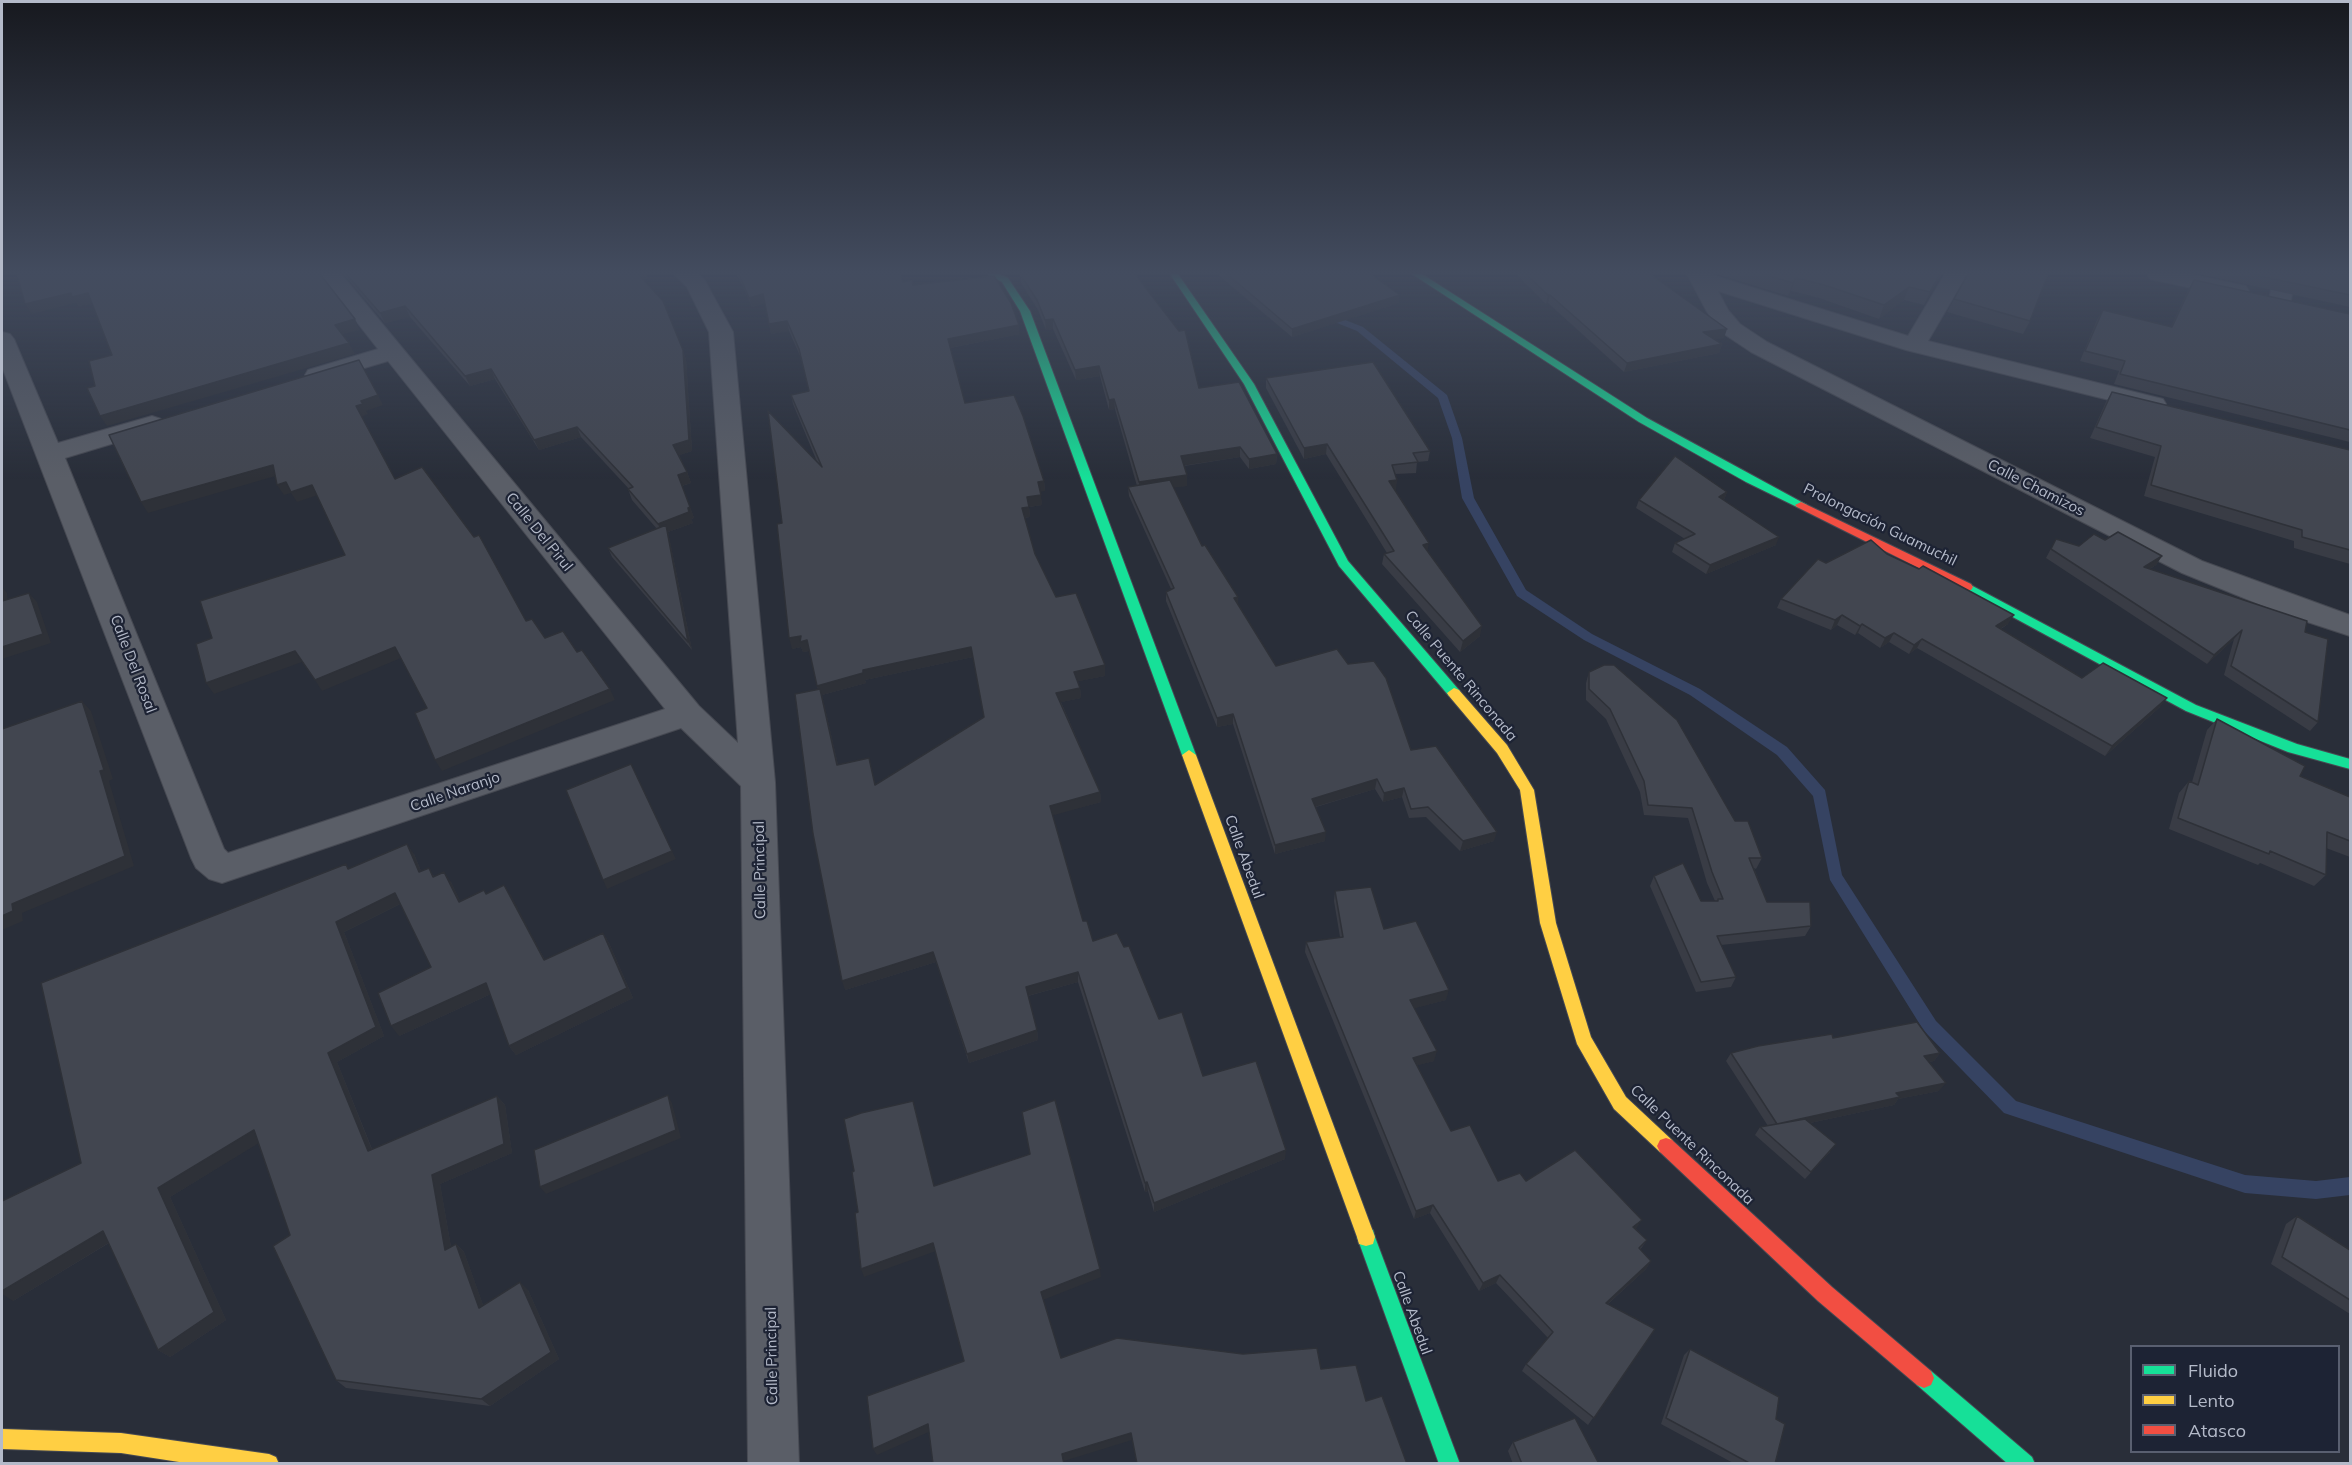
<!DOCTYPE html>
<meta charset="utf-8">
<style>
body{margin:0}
#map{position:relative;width:2352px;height:1465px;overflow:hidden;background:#292e39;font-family:Mulish,sans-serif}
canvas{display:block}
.frame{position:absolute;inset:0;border:3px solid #b4bac9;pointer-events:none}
.legend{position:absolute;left:2130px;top:1345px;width:210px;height:108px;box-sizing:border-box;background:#1d2334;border:2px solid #595f70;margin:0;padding:8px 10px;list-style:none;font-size:18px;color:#b4bac9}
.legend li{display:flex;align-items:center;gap:12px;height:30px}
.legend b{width:30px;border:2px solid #595f70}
</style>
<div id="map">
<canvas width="2352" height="1465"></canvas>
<div class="frame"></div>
<ul class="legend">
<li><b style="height:8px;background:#16e098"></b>Fluido</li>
<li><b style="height:8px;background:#ffcf43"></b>Lento</li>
<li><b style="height:8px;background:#f24e42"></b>Atasco</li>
</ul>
</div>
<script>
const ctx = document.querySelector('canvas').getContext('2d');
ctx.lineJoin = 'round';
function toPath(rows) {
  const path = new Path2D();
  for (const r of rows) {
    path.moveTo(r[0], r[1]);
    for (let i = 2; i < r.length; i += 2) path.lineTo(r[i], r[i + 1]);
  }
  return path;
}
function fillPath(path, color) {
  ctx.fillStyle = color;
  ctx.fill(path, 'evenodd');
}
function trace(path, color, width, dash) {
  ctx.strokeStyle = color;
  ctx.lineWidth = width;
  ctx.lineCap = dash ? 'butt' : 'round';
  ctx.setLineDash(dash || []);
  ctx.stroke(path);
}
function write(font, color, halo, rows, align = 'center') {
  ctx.font = font + ' Mulish,sans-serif';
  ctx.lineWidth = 4.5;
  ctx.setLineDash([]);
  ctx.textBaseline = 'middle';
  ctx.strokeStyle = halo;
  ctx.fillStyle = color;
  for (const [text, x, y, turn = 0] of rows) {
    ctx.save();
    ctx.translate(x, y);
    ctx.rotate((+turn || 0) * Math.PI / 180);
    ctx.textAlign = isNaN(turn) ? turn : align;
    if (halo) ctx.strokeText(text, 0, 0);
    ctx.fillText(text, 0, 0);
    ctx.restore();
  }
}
fillPath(toPath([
 [1325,312,1363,327,1447,395,1462,438,1474,498,1526,590,1592,634,1700,689,1787,747,1825,790,1842,875,1936,1021,2016,1101,2245,1175,2316,1181,2350,1177,2350,1195,2316,1199,2245,1193,2004,1113,1924,1031,1830,880,1813,796,1777,755,1690,695,1584,640,1517,596,1462,498,1452,438,1438,398,1357,331,1322,317,1320,315,1325,312]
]), '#364362');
const street = toPath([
 [319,274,341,274,699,706,738,743,709,332,687,287,674,274,698,274,704,279,733,332,775,782,799,1464,748,1464,741,786,681,728,222,883,209,879,196,868,191,858,2,367,2,332,10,334,14,339,58,443,152,416,161,419,165,424,161,429,65,458,224,849,228,853,665,709,388,361,317,382,308,380,305,375,308,370,378,349,319,274],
 [1687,274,1709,274,1908,336,1945,274,1967,274,1928,341,2163,399,2166,404,2163,409,2154,411,1906,350,1718,291,1728,310,1740,324,1767,342,2202,561,2350,615,2350,636,2283,614,2182,573,1751,352,1724,334,1707,312,1687,274],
 [2147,274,2189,274,2246,286,2249,291,2246,296,2238,298,2150,279,2147,274],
 [2274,274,2296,274,2291,300,2288,305,2280,307,2272,305,2269,300,2274,274]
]);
const fast = toPath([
 [988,274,999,274,1008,278,1030,311,1196,755,1194,759,1189,760,1182,755,1020,311,1002,282,988,274],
 [1170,274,1178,274,1254,384,1348,561,1459,690,1461,693,1459,696,1449,696,1339,566,1244,384,1170,274],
 [1412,274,1422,274,1647,418,1807,505,1801,508,1797,507,1746,482,1639,422,1412,274],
 [1967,583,2196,705,2297,744,2350,759,2350,769,2288,752,2186,711,1963,590,1961,587,1967,583],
 [1366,1228,1373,1230,1375,1237,1460,1464,1439,1464,1357,1237,1359,1230,1366,1228],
 [1924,1368,1931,1371,2032,1457,2035,1464,2008,1464,1917,1385,1914,1378,1917,1371,1924,1368]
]);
const slow = toPath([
 [1454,688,1459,690,1507,745,1534,790,1556,923,1591,1037,1626,1097,1672,1140,1675,1146,1672,1152,1666,1154,1660,1152,1614,1109,1577,1044,1540,923,1520,790,1497,753,1449,696,1447,693,1454,688],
 [1189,750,1196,755,1375,1237,1373,1244,1366,1246,1359,1244,1357,1237,1182,755,1189,750],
 [2,1429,121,1433,269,1454,276,1457,279,1464,192,1464,121,1453,2,1449,2,1429]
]);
const jam = toPath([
 [1801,502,1971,584,1973,587,1971,590,1963,590,1797,507,1795,505,1801,502],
 [1666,1138,1672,1140,1832,1287,1931,1371,1934,1378,1931,1385,1924,1388,1917,1385,1818,1301,1660,1152,1657,1146,1660,1140,1666,1138]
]);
trace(street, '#464952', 2);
trace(fast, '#464952', 2);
trace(slow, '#464952', 2);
trace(jam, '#464952', 2);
fillPath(street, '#5a5e67');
fillPath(fast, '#16e098');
fillPath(slow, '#ffcf43');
fillPath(jam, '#f24e42');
fillPath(toPath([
 [343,274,646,274,647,279,644,280,683,350,686,360,692,451,679,455,687,472,691,483,682,486,694,518,691,519,693,523,668,532,692,650,612,557,608,548,657,529,632,500,628,489,629,489,581,437,539,450,495,379,470,386,410,317,385,323],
 [736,274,900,274,903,282,913,285,1020,334,950,348,965,403,1044,481,1045,491,1040,491,1042,505,1029,507,1030,517,1024,518,1035,554,1056,597,1105,665,1105,676,1078,681,1080,688,1081,698,1061,702,1100,792,1101,802,1052,815,1083,921,1093,941,1124,947,1159,1019,1203,1076,1285,1159,1154,1212,1148,1191,1145,1192,1078,982,1028,996,1037,1030,1038,1040,969,1063,936,962,845,990,818,690,809,651,803,652,801,647,792,649,782,523,818,464,793,404,791,395,809,391,801,358,789,331,771,334,765,303,752,307,742,285],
 [973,657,984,717,875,785,838,765,822,695,866,683,865,680],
 [1020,274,1199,388,1277,454,1276,464,1249,469,1240,457,1184,466,1187,486,1173,487,1202,546,1276,666,1411,750,1494,841,1460,851,1426,817,1409,818,1402,797,1383,802,1375,789,1316,807,1325,841,1275,854,1233,724,1217,727,1166,601,1166,592,1171,589,1129,496,1128,487,1137,486,1115,409,1109,410,1100,376,1076,380,1053,329,1046,330,1038,310,1021,283],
 [1217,274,1370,274,1399,303,1292,337],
 [1516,274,1650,274,1724,338,1714,339,1722,344,1719,353,1624,372,1548,303,1546,304],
 [1716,274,1942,274,1924,305,1904,300,1879,319,1819,298,1791,291,1788,296],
 [2198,274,2350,274,2350,307],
 [2194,280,2350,314,2350,442,2114,384,2119,371,2080,361,2097,320,2103,310,2171,327,2188,290],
 [1954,299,2030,321,2023,334,1947,312],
 [1266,378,1430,451,1428,461,1417,462,1416,473,1395,474,1397,480,1395,490,1428,552,1480,636,1460,652,1382,564,1384,554,1387,553,1326,454,1304,459,1266,388],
 [2112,392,2350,450,2350,564,2294,548,2294,541,2144,496,2155,457,2090,438,2106,402],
 [1727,492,1724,500,1776,545,1706,574,1672,552,1675,543,1685,539,1636,508,1639,500],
 [2056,539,2079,546,2105,540,2162,556,2156,565,2150,569,2305,632,2318,722,2310,731,2224,675,2234,639,2207,664,2046,558],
 [1887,554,2008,624,2001,629,2082,678,2160,707,2105,756,1917,648,1909,654,1889,642,1880,648,1858,633,1855,635,1837,625,1831,630,1777,608,1781,599,1826,563],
 [1589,672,1735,821,1762,858,1756,869,1754,868,1767,902,1811,926,1805,936,1721,945,1736,977,1731,987,1696,992,1650,886,1654,876,1701,901,1715,901,1707,883,1688,818,1644,815,1640,792,1606,719,1586,700,1586,683],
 [2217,719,2300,776,2350,797,2350,857,2326,848,2326,875,2314,886,2260,863,2258,865,2169,829,2179,793,2189,781,2192,782,2207,730],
 [414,854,421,871,451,882,460,901,486,894,504,885,545,960,603,933,609,943,633,998,516,1055,509,1046,491,994,399,1036,431,967,400,904,344,932,384,1036,337,1062,372,1149,497,1096,505,1105,512,1153,440,1184,451,1247,456,1244,464,1252,483,1305,528,1290,559,1359,490,1406,346,1388,336,1380,290,1235,258,1143,170,1197,226,1320,170,1357,158,1350,109,1243,13,1301,81,1163,349,868],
 [1335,891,1384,929,1446,1000,1414,1008,1434,1061,1417,1065,1451,1131,1498,1181,1526,1181,1636,1229,1647,1240,1640,1250,1651,1261,1646,1269,1608,1304,1655,1329,1588,1425,1522,1371,1526,1364,1548,1338,1496,1283,1479,1291,1430,1213,1414,1219,1305,952,1306,942,1340,937,1334,901],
 [1833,1038,1940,1053,1934,1061,1929,1062,1939,1091,1898,1099,1894,1105,1810,1123,1830,1152,1805,1179,1755,1135,1760,1127,1768,1126,1726,1061,1731,1053],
 [2297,1216,2350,1250,2350,1314,2271,1264,2286,1224],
 [1690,1349,1776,1419,1775,1464,1735,1464,1661,1424,1684,1355],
 [1513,1442,1599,1464,1513,1464,1508,1451]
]), '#393c45');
fillPath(toPath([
 [636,274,646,274,647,279,639,282],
 [1940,274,1942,274,1924,305,1930,292],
 [1796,278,1791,291,1788,296,1793,283],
 [1909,287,1904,300,1879,319,1884,305],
 [71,293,88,293,95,303,78,307,76,303,32,314,25,304],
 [763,294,765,303,752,307,749,298],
 [1400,295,1399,303,1292,337,1292,329],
 [1548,295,1550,295,1548,303,1546,304],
 [405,306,410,317,385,323,380,313],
 [355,319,360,330,340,335,335,325],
 [1053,319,1053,329,1046,330,1045,320],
 [787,321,789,331,771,334,769,324],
 [1019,325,1020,334,949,348,948,339],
 [1727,329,1724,338,1700,341,1703,332],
 [349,343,355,354,107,426,100,416],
 [1722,344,1719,353,1624,372,1627,363],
 [683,350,686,360,692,451,677,456,673,445],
 [1099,366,1100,376,1076,380,1075,370],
 [491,369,495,379,470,386,465,376],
 [378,395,383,405,366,411,368,414,361,417,356,406,361,401],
 [1114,399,1115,409,1109,410,1109,400],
 [577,427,581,437,539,450,534,440],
 [1327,444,1326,454,1304,459,1304,448],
 [1240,447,1240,457,1181,466,1181,456],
 [1277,454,1276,464,1249,469,1249,459],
 [273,465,279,475,148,513,141,502],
 [687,472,691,483,681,486,678,475],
 [1187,475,1187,486,1139,492,1139,482],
 [1397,480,1396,490,1388,491,1389,481],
 [1044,481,1045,491,1039,492,1038,482],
 [286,482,312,485,318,495,297,502,291,493,284,495,277,485],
 [1727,492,1724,500,1719,497],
 [1041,495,1042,505,1029,507,1030,517,1023,518,1022,508,1027,497],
 [690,507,694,518,691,519,693,523,668,532,692,650,688,642,662,535,658,524],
 [1779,537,1776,545,1706,574,1710,565],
 [1429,543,1427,554,1423,545],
 [2162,556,2156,565,2138,576,2144,567],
 [2,587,7,593,9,611,2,602],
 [29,593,37,602,51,643,2,659,2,647],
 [1238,597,1238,606,1234,598],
 [1842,615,1837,625,1831,630,1835,620],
 [2014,615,2008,624,1990,635,1996,626],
 [1862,624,1858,633,1855,635,1860,626],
 [1482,626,1480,636,1460,652,1463,641],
 [2242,630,2234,639,2207,664,2214,655],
 [1894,633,1889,642,1880,648,1885,638],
 [801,636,807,640,810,651,803,652,801,647,792,649,789,638],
 [1922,639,1917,648,1909,654,1914,645],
 [395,647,401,658,322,691,315,680],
 [971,647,973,657,865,680,866,683,822,695,840,775,817,686,863,670],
 [295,651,302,662,214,694,206,683],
 [1105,665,1105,676,1075,682,1074,672],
 [1080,688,1081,698,1057,703,1056,693],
 [610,689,615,700,442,771,435,760],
 [2167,698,2160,707,2105,756,2112,746],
 [82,701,91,711,113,779,109,781,134,866,22,913,23,921,2,930,2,916,100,771],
 [1233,714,1233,724,1217,727,1217,718],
 [1377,779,1375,789,1311,808,1312,799],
 [1404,788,1402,797,1383,802,1384,793],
 [1100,792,1101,802,1051,816,1050,806],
 [1326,832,1325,841,1275,854,1275,845],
 [1497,832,1494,841,1460,851,1463,841],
 [407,844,414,854,426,883,419,872],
 [672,851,676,859,607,889,603,880],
 [444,872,451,882,466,912,459,902],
 [504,885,511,895,550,970,544,960],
 [395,893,402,903,344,932,384,1036,337,1062,376,1160,368,1151,328,1053,336,922],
 [603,933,609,943,633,998,516,1055,509,1046],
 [933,952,936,962,845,990,842,981],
 [1078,972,1078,982,1027,996,1026,987],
 [486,983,493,993,399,1036,391,1026],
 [1449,990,1446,1000,1408,1010,1410,1000],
 [1037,1030,1038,1040,969,1063,967,1054],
 [1437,1051,1434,1061,1411,1067,1413,1058],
 [1940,1053,1934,1061,1918,1064,1924,1056],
 [1946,1083,1939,1091,1898,1099,1894,1105,1772,1131,1777,1124,1896,1093],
 [668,1095,672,1103,681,1138,546,1194,540,1187],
 [497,1096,505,1105,512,1153,440,1184,453,1259,445,1250,432,1175],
 [254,1130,264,1140,170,1197,226,1320,170,1357,158,1350,158,1188],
 [1286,1150,1285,1159,1154,1212,1154,1203],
 [1147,1182,1148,1191,1145,1192,1145,1183],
 [1433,1205,1430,1213,1414,1219,1416,1211],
 [1642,1220,1636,1229,1628,1236,1633,1227],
 [103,1231,115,1239,13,1301,2,1294,2,1291],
 [933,1243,936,1251,864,1277,861,1269],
 [456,1244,464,1252,487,1316,479,1308],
 [1651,1261,1646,1269,1601,1310,1606,1303],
 [1100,1269,1101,1277,1043,1300,1041,1292],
 [1500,1275,1496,1283,1479,1291,1483,1283],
 [520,1282,528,1290,559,1359,490,1406,481,1399],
 [928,1424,931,1431,877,1455,873,1449],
 [1131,1433,1132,1440,1064,1461,1062,1454]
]), '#2e3138');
const building = toPath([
 [17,274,320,274,355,319,335,325,349,343,100,416,87,388,95,386,89,361,112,355,88,293,72,297,71,293,25,304,17,274],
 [346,274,638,274,663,301,683,350,689,440,673,445,687,472,678,475,690,507,688,508,689,512,658,524,628,489,633,487,577,427,534,440,491,369,465,376,405,306,380,313,346,274],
 [739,274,900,274,903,282,912,280,913,285,994,276,1011,303,1019,325,948,339,965,403,1014,395,1023,416,1044,481,1038,482,1041,495,1027,497,1029,507,1022,508,1035,554,1056,597,1076,593,1105,665,1074,672,1080,688,1056,693,1100,792,1050,806,1083,921,1087,921,1093,941,1117,933,1124,947,1129,946,1159,1019,1182,1012,1203,1076,1256,1061,1286,1150,1154,1203,1147,1182,1145,1183,1078,972,1026,987,1037,1030,967,1054,933,952,842,981,813,834,795,694,820,689,837,765,869,758,875,785,984,717,971,647,863,670,863,673,817,686,807,640,800,642,801,636,789,638,777,524,782,523,768,411,822,467,791,395,809,391,799,349,787,321,769,324,763,294,749,298,739,274],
 [1020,274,1135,274,1179,331,1185,330,1199,388,1239,382,1277,454,1249,459,1240,447,1181,456,1187,475,1139,482,1114,399,1109,400,1099,366,1075,370,1053,319,1045,320,1037,300,1020,274],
 [1227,274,1370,274,1400,295,1292,329,1227,274],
 [1526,274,1650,274,1727,329,1703,332,1722,344,1627,363,1550,295,1548,295,1526,274],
 [1763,274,1940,274,1930,292,1909,287,1884,305,1824,285,1796,278,1793,283,1763,274],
 [1968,274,2048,274,2030,321,1954,299,1968,274],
 [2250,274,2350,274,2350,295,2250,274],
 [2194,280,2350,314,2350,430,2120,374,2125,361,2085,351,2103,310,2172,327,2194,280],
 [359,360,378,395,361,401,363,404,356,406,395,479,422,467,474,537,479,535,526,621,532,619,545,638,563,631,577,652,582,650,610,689,435,760,415,713,427,708,395,647,315,680,295,651,206,683,196,644,212,638,200,601,345,555,312,485,291,492,286,482,277,485,273,465,141,502,109,435,359,360],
 [1373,362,1430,451,1413,453,1418,462,1392,465,1397,480,1389,481,1429,543,1423,545,1482,626,1463,641,1384,554,1394,551,1327,444,1304,448,1266,378,1373,362],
 [2112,392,2350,450,2350,550,2302,537,2302,530,2151,485,2161,446,2096,427,2112,392],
 [1675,456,1727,492,1719,497,1779,537,1710,565,1675,543,1695,534,1639,500,1675,456],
 [1170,480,1202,546,1205,545,1238,597,1234,598,1276,666,1337,649,1348,664,1374,661,1386,678,1411,750,1436,746,1497,832,1463,841,1428,807,1411,809,1404,788,1384,793,1377,779,1312,799,1326,832,1275,845,1233,714,1217,718,1166,592,1174,588,1128,487,1170,480],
 [666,525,688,642,608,548,666,525],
 [2118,532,2162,556,2144,567,2307,621,2305,632,2328,639,2318,722,2231,666,2242,630,2214,655,2051,549,2056,539,2079,546,2094,534,2105,540,2118,532],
 [1871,540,1887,554,1919,569,1923,566,2014,615,1996,626,2082,678,2103,663,2167,698,2112,746,1922,639,1914,645,1894,633,1885,638,1862,624,1860,626,1842,615,1835,620,1781,599,1818,559,1826,563,1871,540],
 [29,593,43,634,2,647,2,601,29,593],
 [1604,665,1614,665,1677,720,1735,821,1748,821,1762,858,1749,858,1767,902,1810,902,1811,926,1717,936,1736,977,1701,982,1654,876,1683,863,1701,901,1718,901,1718,899,1723,899,1712,872,1692,808,1648,805,1644,781,1610,709,1589,689,1589,672,1604,665],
 [82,701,104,770,100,771,125,856,12,904,13,911,2,916,2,729,82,701],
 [2217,719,2305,766,2300,776,2350,797,2350,841,2327,832,2326,875,2270,851,2269,854,2178,818,2189,781,2198,785,2217,719],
 [631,764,672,851,603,880,566,790,631,764],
 [407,844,419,872,429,868,433,877,444,872,459,902,484,890,486,894,504,885,544,960,603,933,627,988,509,1046,486,983,391,1026,378,993,431,967,395,893,336,922,376,1027,328,1053,368,1151,497,1096,504,1144,432,1175,445,1250,456,1244,479,1308,520,1282,551,1352,481,1399,336,1380,273,1246,290,1235,254,1130,158,1188,214,1312,158,1350,103,1231,2,1291,2,1201,81,1163,41,983,346,864,348,869,407,844],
 [1371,887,1384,929,1416,921,1449,990,1410,1000,1437,1051,1413,1058,1451,1131,1470,1125,1498,1181,1520,1173,1526,1181,1575,1150,1642,1220,1633,1227,1647,1240,1639,1248,1651,1261,1606,1303,1655,1329,1594,1418,1526,1364,1553,1332,1500,1275,1483,1283,1433,1205,1416,1211,1306,942,1343,937,1335,891,1371,887],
 [1917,1022,1940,1053,1924,1056,1946,1083,1896,1093,1900,1097,1777,1124,1731,1053,1758,1046,1832,1034,1833,1038,1917,1022],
 [668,1095,676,1130,540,1187,534,1150,668,1095],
 [1055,1100,1100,1269,1041,1292,1061,1358,1117,1338,1243,1354,1317,1348,1321,1369,1356,1365,1366,1401,1382,1396,1407,1464,1137,1464,1131,1433,1062,1454,1064,1464,933,1464,928,1424,873,1449,867,1396,964,1361,933,1243,861,1269,855,1213,858,1212,852,1172,854,1171,844,1119,861,1113,913,1101,934,1186,1030,1154,1022,1112,1055,1100],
 [1805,1119,1836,1144,1811,1172,1760,1127,1805,1119],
 [2297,1216,2350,1250,2350,1300,2282,1257,2297,1216],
 [1690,1349,1779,1397,1776,1419,1785,1424,1775,1464,1751,1464,1666,1418,1690,1349],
 [1575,1418,1599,1464,1522,1464,1513,1442,1575,1418]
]);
fillPath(building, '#424650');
trace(building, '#2e3138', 1.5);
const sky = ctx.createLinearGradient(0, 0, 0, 479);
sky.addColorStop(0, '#17191f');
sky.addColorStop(0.57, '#434c5f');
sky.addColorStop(1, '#434c5f00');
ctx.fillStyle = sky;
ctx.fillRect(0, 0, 2352, 479);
write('15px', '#b4bac9', '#1d2334', [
 ["Calle Chamizos",2036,488,27],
 ["Prolongación Guamuchil",1880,525,26],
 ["Calle Del Pirul",539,532,51],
 ["Calle Del Rosal",133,664,69],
 ["Calle Puente Rinconada",1461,676,50],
 ["Calle Naranjo",455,792,-19],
 ["Calle Abedul",1244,857,70],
 ["Calle Principal",760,870,-91],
 ["Calle Puente Rinconada",1692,1145,44],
 ["Calle Abedul",1412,1313,70],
 ["Calle Principal",772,1356,-91]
]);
</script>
